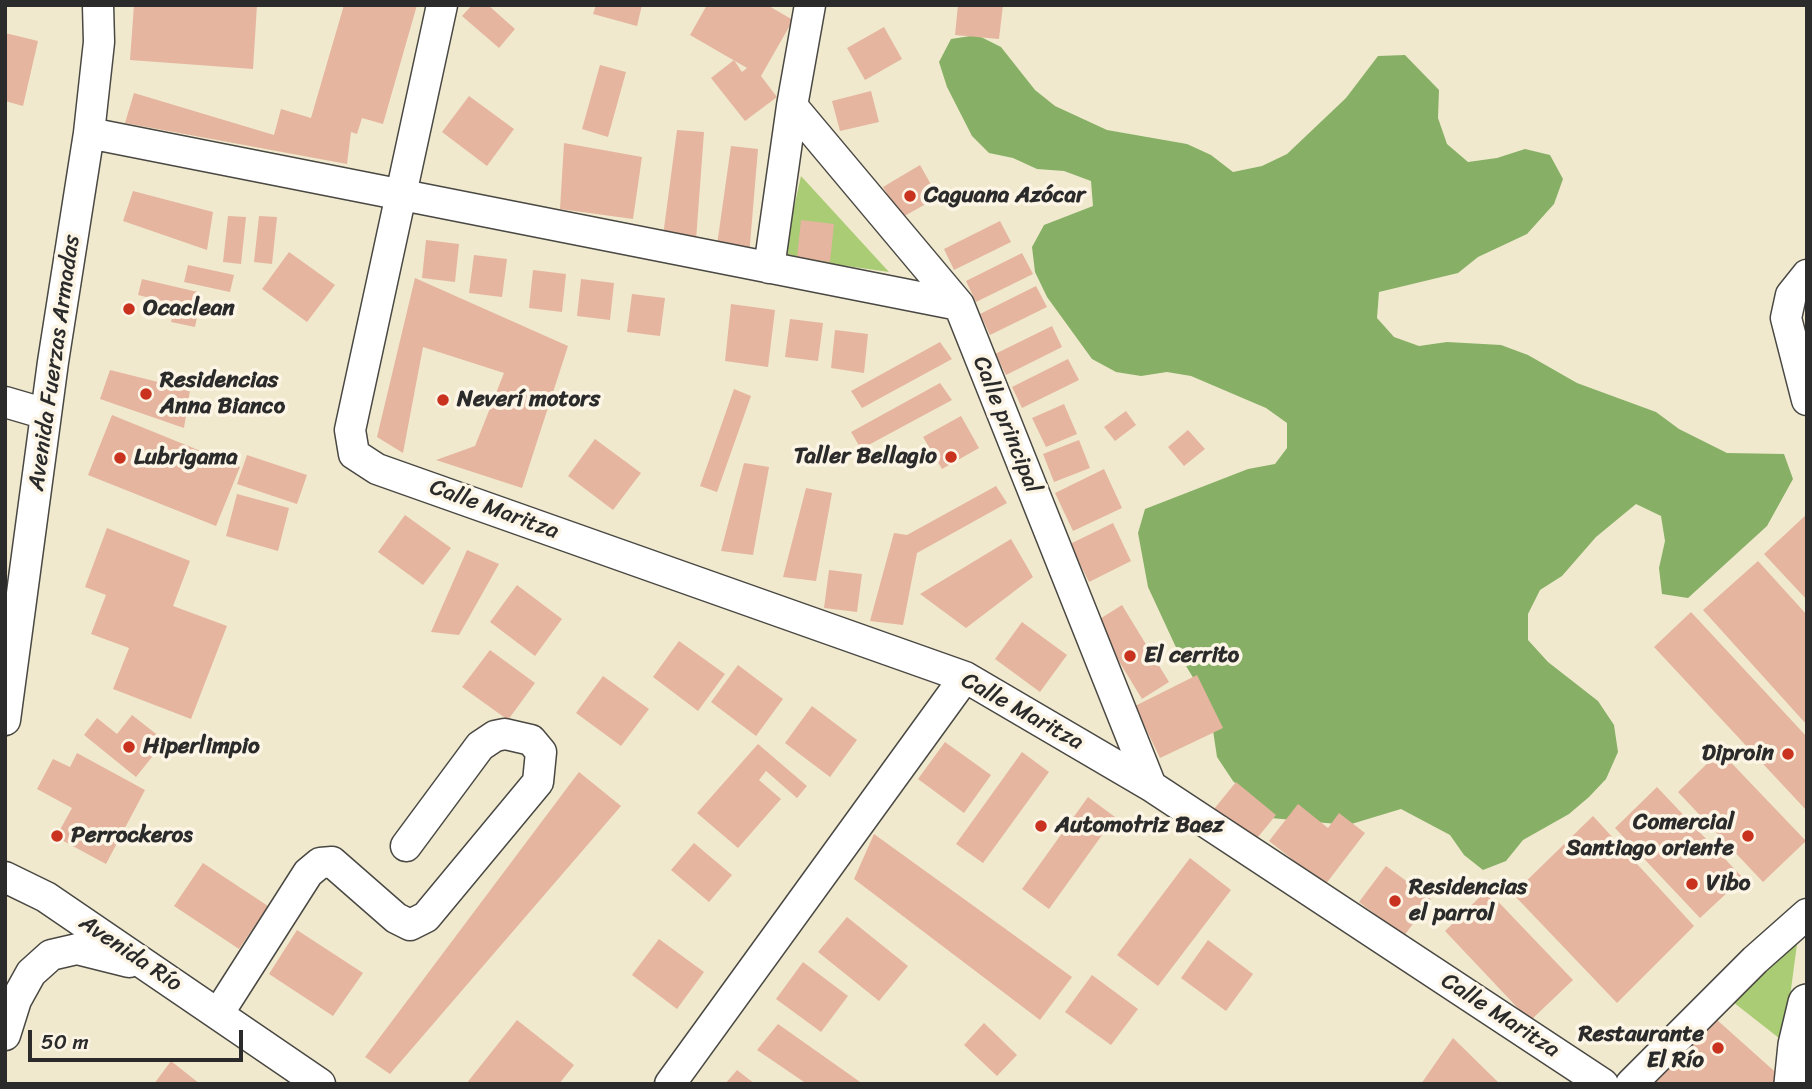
<!DOCTYPE html>
<meta charset="utf-8">
<style>
body{margin:0}
#map{position:relative;width:1812px;height:1089px;overflow:hidden;background:#f0e9ce;font-family:Sriracha,sans-serif}
canvas{display:block}
.frame{position:absolute;inset:0;border:7px solid #2b2b2b;pointer-events:none}
.scale{position:absolute;left:28px;top:1030px;width:215px;height:32px;box-sizing:border-box;border:4px solid #2b2b2b;border-top:0;padding-left:9px;font-size:21px;line-height:24px;white-space:nowrap;color:#2b2b2b;-webkit-text-stroke:5px #fcf5e5;paint-order:stroke}
</style>
<div id="map">
<canvas width="1812" height="1089"></canvas>
<div class="frame"></div>
<div class="scale">50 m</div>
</div>
<script>
const ctx = document.querySelector('canvas').getContext('2d');
ctx.lineJoin = 'round';
function fillPath(path, color) {
  ctx.fillStyle = color;
  ctx.fill(path, 'evenodd');
}
function toPath(rows) {
  const path = new Path2D();
  for (const r of rows) {
    path.moveTo(r[0], r[1]);
    for (let i = 2; i < r.length; i += 2) path.lineTo(r[i], r[i + 1]);
  }
  return path;
}
function trace(path, color, width, dash) {
  ctx.strokeStyle = color;
  ctx.lineWidth = width;
  ctx.lineCap = dash ? 'butt' : 'round';
  ctx.setLineDash(dash || []);
  ctx.stroke(path);
}
function write(font, color, halo, rows, align = 'center') {
  ctx.font = font + ' Sriracha,sans-serif';
  ctx.lineWidth = 7;
  ctx.setLineDash([]);
  ctx.textBaseline = 'middle';
  ctx.strokeStyle = halo;
  ctx.fillStyle = color;
  for (const [text, x, y, turn = 0] of rows) {
    ctx.save();
    ctx.translate(x, y);
    ctx.rotate((+turn || 0) * Math.PI / 180);
    ctx.textAlign = isNaN(turn) ? turn : align;
    if (halo) ctx.strokeText(text, 0, 0);
    ctx.fillText(text, 0, 0);
    ctx.restore();
  }
}
fillPath(toPath([
 [801,176,889,272,783,257],
 [1797,944,1784,1042,1733,1002]
]), '#aacc74');
fillPath(toPath([
 [977,35,1001,47,1035,90,1055,106,1107,130,1187,144,1211,155,1233,172,1262,166,1287,154,1346,98,1378,56,1405,55,1439,90,1438,118,1447,144,1468,162,1497,158,1525,149,1550,155,1563,179,1554,204,1527,234,1478,257,1458,273,1379,292,1377,318,1394,337,1419,346,1447,342,1501,345,1528,355,1577,383,1656,412,1679,429,1727,453,1784,454,1793,479,1767,526,1688,598,1662,594,1659,568,1665,541,1661,516,1636,504,1596,537,1562,576,1540,590,1528,614,1528,640,1548,662,1598,701,1614,725,1618,752,1606,779,1589,797,1569,814,1523,840,1506,861,1483,870,1464,855,1450,835,1401,809,1348,825,1271,818,1233,781,1217,757,1209,704,1180,656,1148,587,1138,533,1145,509,1248,469,1275,464,1287,448,1287,423,1266,408,1191,376,1167,372,1141,376,1116,372,1092,359,1047,297,1035,272,1032,247,1044,225,1093,206,1091,181,1064,171,1037,169,1013,158,989,153,972,136,947,87,939,62,951,39]
]), '#87b066');
fillPath(toPath([
 [134,5,257,5,253,69,130,60],
 [344,5,417,5,383,124,362,118,357,134,351,132,347,164,125,123,134,93,274,135,281,109,311,118],
 [472,5,488,5,515,29,499,48,462,16],
 [596,5,642,5,637,26,593,14],
 [707,5,767,5,793,20,761,76,777,97,745,121,711,78,734,60,742,72,747,68,690,35],
 [958,5,1003,5,999,39,955,35],
 [884,27,902,59,865,80,847,48],
 [5,33,38,41,23,106,5,101],
 [600,65,626,72,608,137,582,129],
 [871,91,879,122,840,131,832,101],
 [469,96,514,129,487,166,442,132],
 [677,130,704,132,696,240,663,236],
 [564,143,642,157,633,219,560,209],
 [731,146,758,149,749,256,716,252],
 [920,165,938,197,901,218,883,187],
 [133,191,213,212,207,250,123,221],
 [228,216,246,217,241,264,223,262],
 [259,216,277,217,272,264,254,262],
 [801,220,834,224,830,262,797,258],
 [1000,221,1011,242,954,270,944,249],
 [426,240,459,244,455,282,422,278],
 [289,252,335,285,307,322,262,289],
 [1022,253,1033,274,976,302,966,281],
 [474,255,507,259,502,297,469,293],
 [188,265,234,275,230,292,184,282],
 [533,270,566,274,562,312,529,308],
 [415,278,568,346,522,488,436,460,475,446,504,373,423,347,403,453,377,437],
 [142,279,202,293,195,327,171,322,175,304,138,295],
 [581,279,614,283,610,320,577,316],
 [1036,286,1047,307,990,335,980,314],
 [632,294,665,298,660,336,627,332],
 [731,304,775,310,768,367,725,361],
 [790,319,823,323,818,361,785,357],
 [1052,326,1062,347,1006,375,995,354],
 [835,330,868,334,864,373,831,368],
 [940,342,952,359,862,408,851,391],
 [1068,359,1079,380,1022,408,1012,387],
 [110,370,190,390,184,428,100,399],
 [940,383,952,400,861,449,851,432],
 [734,389,751,396,717,492,700,486],
 [1064,404,1077,434,1046,447,1032,418],
 [1126,411,1136,425,1115,441,1104,427],
 [112,415,240,467,216,526,88,475],
 [961,416,979,448,942,469,923,437],
 [1188,430,1205,449,1184,466,1168,447],
 [595,439,641,473,613,510,568,476],
 [1079,440,1090,468,1054,482,1043,454],
 [247,455,307,475,297,504,237,484],
 [744,463,769,467,753,555,721,551],
 [1104,469,1122,508,1073,531,1055,493],
 [996,486,1007,503,917,553,903,625,870,621,894,533,907,535],
 [806,488,832,493,816,581,783,577],
 [237,494,289,508,278,551,226,536],
 [1807,514,1807,600,1764,554],
 [405,515,451,548,423,585,378,552],
 [1113,523,1131,561,1089,582,1070,544],
 [107,528,190,561,173,606,227,626,191,719,113,689,129,648,91,634,106,595,85,587],
 [1011,539,1033,577,966,628,920,594],
 [467,550,499,564,459,635,431,632],
 [1758,561,1807,615,1807,725,1703,610],
 [829,570,862,574,857,612,824,608],
 [517,585,562,619,535,656,490,622],
 [1122,605,1169,682,1142,699,1095,622],
 [1691,612,1807,737,1807,811,1654,647],
 [1022,622,1067,655,1040,692,995,659],
 [679,641,725,674,698,711,653,677],
 [490,650,535,683,508,720,462,687],
 [738,665,783,699,756,736,711,702],
 [1197,675,1223,728,1160,758,1135,706],
 [603,676,649,709,621,746,576,713],
 [812,706,857,740,830,777,785,743],
 [132,715,165,741,136,777,84,735,97,718,117,734],
 [945,742,991,775,964,813,918,779],
 [758,744,807,786,797,798,766,771,759,780,781,799,738,848,697,813],
 [1720,751,1806,841,1763,882,1678,792],
 [1022,752,1049,772,983,863,956,844],
 [77,753,145,790,106,864,56,837,72,808,37,789,53,759,70,767],
 [579,772,621,806,390,1074,365,1057],
 [1236,782,1276,815,1254,842,1214,809],
 [1657,787,1743,878,1700,918,1615,828],
 [1088,797,1115,817,1049,909,1022,889],
 [1298,804,1328,828,1339,813,1365,833,1325,885,1269,841],
 [1593,816,1694,926,1617,1003,1513,894],
 [874,834,1072,977,1040,1020,854,879],
 [694,843,732,875,709,902,671,870],
 [1190,858,1231,890,1158,986,1117,955],
 [203,863,268,906,239,949,174,906],
 [1386,866,1431,899,1404,936,1359,902],
 [1487,890,1573,980,1530,1021,1445,931],
 [847,917,908,966,879,1001,818,952],
 [297,930,363,973,333,1016,269,974],
 [659,939,704,972,677,1009,632,975],
 [1208,940,1253,974,1226,1011,1181,978],
 [803,962,848,996,821,1032,776,999],
 [1092,975,1138,1009,1111,1045,1065,1012],
 [1716,1019,1782,1078,1780,1084,1654,1084],
 [517,1020,574,1065,559,1084,466,1084],
 [984,1023,1017,1055,997,1076,964,1045],
 [778,1024,863,1084,807,1084,757,1050],
 [1453,1038,1500,1084,1421,1084],
 [171,1061,200,1084,154,1084],
 [737,1070,755,1084,725,1084]
]), '#e5b59f');
const minor = toPath([
 [442,5,350,430,354,454,377,469,965,677,1151,786,1603,1084],
 [792,106,959,305,1151,786],
 [89,133,959,305],
 [769,268,792,106,810,5],
 [1807,275,1791,295,1786,318,1807,400],
 [5,402,46,414],
 [5,720,53,362,89,133,99,42,98,5],
 [5,877,46,897,320,1084],
 [218,1014,308,873,320,863,332,862,396,918,410,925,426,917,538,782,541,752,531,740,505,734,495,736,480,746,406,846],
 [5,1035,16,1000,31,973,51,955,77,949,129,962],
 [670,1084,965,677],
 [1631,1084,1755,960,1807,914]
]);
const major = toPath([
 [1793,1084,1797,1045,1807,1003]
]);
trace(minor, '#494843', 33);
trace(major, '#494843', 40);
trace(minor, '#fff', 30);
trace(major, '#fff', 37);
for (const [x, y, r, color] of [
 [910,196,7,"#c8321e"],
 [129,309,7,"#c8321e"],
 [146,394,7,"#c8321e"],
 [443,400,7,"#c8321e"],
 [951,457,7,"#c8321e"],
 [120,458,7,"#c8321e"],
 [1130,656,7,"#c8321e"],
 [129,747,7,"#c8321e"],
 [1788,754,7,"#c8321e"],
 [1041,826,7,"#c8321e"],
 [57,836,7,"#c8321e"],
 [1748,836,7,"#c8321e"],
 [1692,884,7,"#c8321e"],
 [1395,901,7,"#c8321e"],
 [1718,1048,7,"#c8321e"]
]) {
  const dot = new Path2D();
  dot.arc(x, y, r, 0, 2 * Math.PI);
  ctx.fillStyle = color;
  ctx.fill(dot);
  trace(dot, '#fcf5e5', 2.5);
}
write('bold 23px', '#2b2b2b', '#fcf5e5', [
 ["Caguana Azócar",924,196],
 ["Ocaclean",143,309],
 ["Residencias",160,381],
 ["Anna Bianco",160,407],
 ["Neverí motors",457,400],
 ["Taller Bellagio",937,457,"right"],
 ["Lubrigama",134,458],
 ["El cerrito",1144,656],
 ["Hiperlimpio",143,747],
 ["Diproin",1774,754,"right"],
 ["Comercial",1734,823,"right"],
 ["Santiago oriente",1734,849,"right"],
 ["Automotriz Baez",1055,826],
 ["Perrockeros",71,836],
 ["Vibo",1706,884],
 ["Residencias",1409,888],
 ["el parrol",1409,914],
 ["Restaurante",1704,1035,"right"],
 ["El Río",1704,1061,"right"]
], 'left');
write('23px', '#2b2b2b', '#fcf5e5', [
 ["Avenida Fuerzas Armadas",55,363,-82],
 ["Calle principal",1006,425,68],
 ["Calle Maritza",494,510,20],
 ["Calle Maritza",1022,712,29],
 ["Avenida Río",130,954,34],
 ["Calle Maritza",1500,1016,33]
]);
</script>
